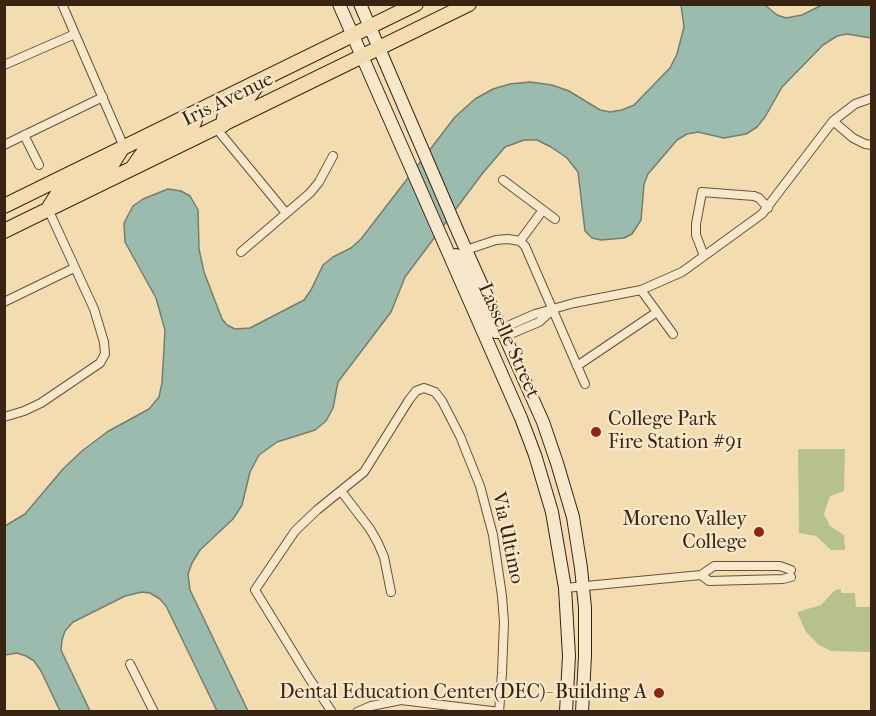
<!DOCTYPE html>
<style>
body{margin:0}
#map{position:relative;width:876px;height:716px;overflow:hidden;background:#f3dcb0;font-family:"IM FELL French Canon",serif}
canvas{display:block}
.frame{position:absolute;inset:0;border:6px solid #392312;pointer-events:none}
</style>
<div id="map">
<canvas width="876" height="716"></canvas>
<div class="frame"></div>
</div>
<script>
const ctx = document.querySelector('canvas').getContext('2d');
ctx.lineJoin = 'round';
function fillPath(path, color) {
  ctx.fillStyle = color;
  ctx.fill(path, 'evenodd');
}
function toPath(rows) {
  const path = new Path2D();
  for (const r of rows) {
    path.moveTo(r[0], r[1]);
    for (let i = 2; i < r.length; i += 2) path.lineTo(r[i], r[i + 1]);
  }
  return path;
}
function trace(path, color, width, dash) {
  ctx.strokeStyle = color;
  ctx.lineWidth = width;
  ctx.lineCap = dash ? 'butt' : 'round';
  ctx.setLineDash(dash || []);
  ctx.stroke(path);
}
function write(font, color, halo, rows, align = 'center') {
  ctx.font = font + ' "IM FELL French Canon",serif';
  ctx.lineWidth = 4.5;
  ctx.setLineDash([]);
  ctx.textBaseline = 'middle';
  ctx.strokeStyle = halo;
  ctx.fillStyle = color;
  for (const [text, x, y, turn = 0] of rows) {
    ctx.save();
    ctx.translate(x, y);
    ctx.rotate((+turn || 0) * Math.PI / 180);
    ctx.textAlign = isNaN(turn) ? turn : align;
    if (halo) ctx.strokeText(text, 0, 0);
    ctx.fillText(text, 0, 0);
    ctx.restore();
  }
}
fillPath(toPath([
 [798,449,845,449,844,491,830,496,824,514,830,526,844,535,845,550,831,550,816,536,799,533],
 [841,589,841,593,855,593,856,607,871,607,871,652,831,651,819,645,806,632,797,612,821,605,835,590]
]), '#b7c18e');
const water = toPath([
 [681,5,765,5,777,15,786,18,802,15,822,5,871,5,871,38,847,34,837,36,823,45,782,87,765,117,757,127,746,134,724,138,698,132,687,134,677,140,648,174,644,184,641,220,632,234,624,238,601,240,592,238,585,231,578,172,567,158,551,147,537,140,524,140,505,147,482,174,405,277,391,312,338,382,333,408,326,421,315,430,277,442,259,455,250,472,242,505,233,519,200,550,192,563,188,574,190,590,248,711,217,711,166,606,160,599,150,593,142,592,125,596,73,622,65,631,62,640,61,650,90,711,60,711,41,671,34,661,26,656,17,653,5,655,5,526,25,514,63,469,82,451,107,432,149,409,159,397,162,383,165,330,156,298,125,242,124,223,133,206,143,199,168,189,181,191,190,196,198,210,199,249,204,272,222,319,227,325,235,329,250,328,304,300,311,290,323,265,333,257,351,248,361,239,455,117,475,99,493,89,510,84,530,82,552,85,569,91,600,110,610,112,622,110,634,105,670,68,677,54,684,27,681,5]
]);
fillPath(water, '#9bbbae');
trace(water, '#747e70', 1.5);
const street = toPath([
 [62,4,124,147],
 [4,65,75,34],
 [833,121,853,138,865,144,872,145],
 [216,128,286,213],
 [24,135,39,165],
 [4,145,103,97],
 [503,180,555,219],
 [520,241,543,210],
 [466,250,496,240,508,239,520,241,525,246,585,384],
 [241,252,310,193,319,182,333,156],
 [704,256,696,235,696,224,702,192,754,196,759,198,768,208],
 [641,290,673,334],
 [4,302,74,268],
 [502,332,510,325,535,314,574,303,641,290,682,272,762,214,833,121,855,104,872,98],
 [502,332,513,333,539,322,549,313],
 [577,366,657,312],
 [4,417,24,411,41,403,100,363,105,354,104,342,94,309,48,209],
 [341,491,370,529,378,543,384,557,391,592],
 [701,575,709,581,783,579,791,577],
 [565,588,701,575,714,566,780,566,791,570],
 [130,664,154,712],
 [332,712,309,678,255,590,295,531,317,510,364,472,409,400,416,391,424,388,435,392,442,401,460,436,480,486,493,535,502,596,504,622,502,673,499,712],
 [357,712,371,706,401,700,500,712]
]);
const secondary = toPath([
 [339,4,521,418,535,455,552,512,565,588,569,656,566,712],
 [360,4,458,232,543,422,557,463,573,517,581,568,585,608,585,656,582,712],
 [456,255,464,268,491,329,496,332,502,332]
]);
const primary = toPath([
 [223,125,225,112,245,102,258,84],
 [133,167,145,150,193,125,195,120,193,114],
 [4,206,416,4],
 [48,209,60,190,111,166,121,150],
 [4,231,469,4]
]);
trace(street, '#68513a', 10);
trace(secondary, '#392312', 14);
trace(primary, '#392312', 16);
trace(street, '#f7e8cc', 8);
trace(secondary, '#f7e8cc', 12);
trace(primary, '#f3dcb0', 14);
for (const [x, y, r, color] of [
 [596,432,6,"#8f2418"],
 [759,532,6,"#8f2418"],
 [659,693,6,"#8f2418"]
]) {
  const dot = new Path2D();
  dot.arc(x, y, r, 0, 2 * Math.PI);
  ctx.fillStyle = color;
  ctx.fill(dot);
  trace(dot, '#f7e8cc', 2);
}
write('20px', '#392312', '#f7e8cc', [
 ["Iris Avenue",228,100,-26],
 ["Lasselle Street",508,341,66],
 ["Via Ultimo",507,538,78]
]);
write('20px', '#392312', '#f7e8cc', [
 ["College Park",608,420,"left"],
 ["Fire Station #91",608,443,"left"],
 ["Moreno Valley",747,520],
 ["College",747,543],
 ["Dental Education Center(DEC)- Building A",647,693]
], 'right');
</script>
